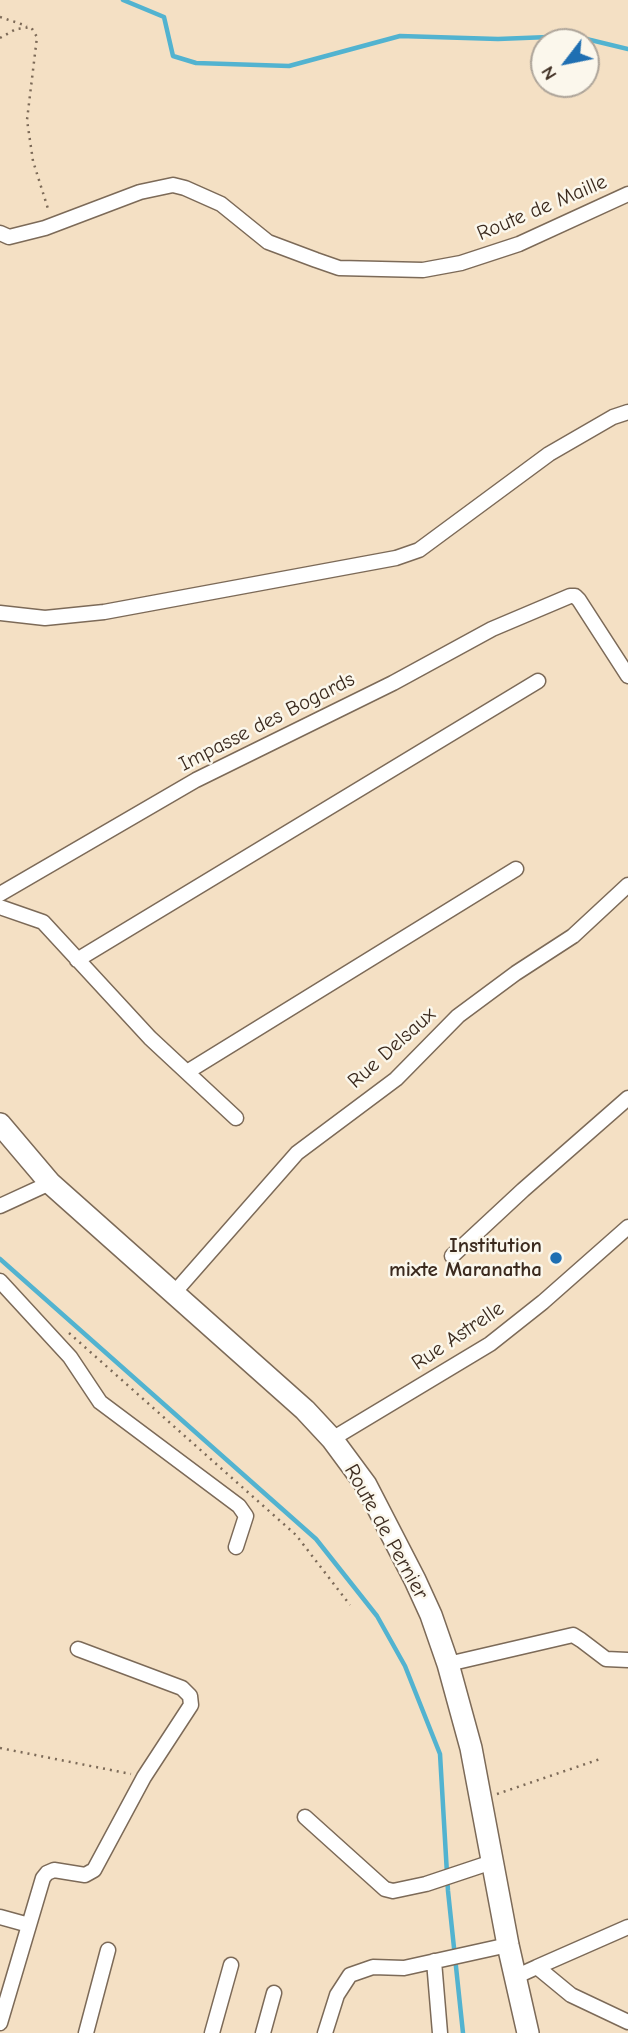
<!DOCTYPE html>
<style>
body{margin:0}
#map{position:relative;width:628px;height:2033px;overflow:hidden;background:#f4e0c4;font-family:"Comic Neue",sans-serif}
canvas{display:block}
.north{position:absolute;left:530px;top:28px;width:70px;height:70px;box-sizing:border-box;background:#fbf7ec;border:2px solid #aea59a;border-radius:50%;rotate:238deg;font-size:19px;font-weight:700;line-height:28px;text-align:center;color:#3b2a1e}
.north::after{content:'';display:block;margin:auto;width:24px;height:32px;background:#1f6fb2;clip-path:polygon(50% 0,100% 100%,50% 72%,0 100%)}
</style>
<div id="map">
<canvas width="628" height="2033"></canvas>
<div class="north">N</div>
</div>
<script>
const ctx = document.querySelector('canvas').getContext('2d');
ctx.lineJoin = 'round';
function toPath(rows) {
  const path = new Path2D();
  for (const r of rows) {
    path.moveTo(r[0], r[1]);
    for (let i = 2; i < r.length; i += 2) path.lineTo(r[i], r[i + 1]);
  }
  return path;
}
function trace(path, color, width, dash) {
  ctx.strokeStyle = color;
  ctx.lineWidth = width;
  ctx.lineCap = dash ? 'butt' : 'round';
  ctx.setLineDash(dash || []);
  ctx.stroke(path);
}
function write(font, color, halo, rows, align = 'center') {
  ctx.font = font + ' "Comic Neue",sans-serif';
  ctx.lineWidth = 5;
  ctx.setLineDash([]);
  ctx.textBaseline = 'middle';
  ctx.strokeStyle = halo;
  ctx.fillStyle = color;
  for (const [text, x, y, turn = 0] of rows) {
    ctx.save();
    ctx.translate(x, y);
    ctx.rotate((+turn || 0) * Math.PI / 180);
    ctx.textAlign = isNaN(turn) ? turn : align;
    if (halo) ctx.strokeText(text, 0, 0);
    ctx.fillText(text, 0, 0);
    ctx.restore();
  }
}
trace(toPath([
 [123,0,164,17,173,56,196,63,289,66,400,36,498,39,574,36,628,49],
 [0,1259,316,1539,377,1616,405,1666,440,1754,448,1891,463,2033]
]), '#52b3d0', 4.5);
const street = toPath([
 [0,233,9,237,45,228,140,192,173,185,185,188,221,204,268,242,316,260,339,268,423,270,461,263,519,244,628,194],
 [0,613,45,618,104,612,396,558,419,550,549,454,613,417,628,412],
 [0,894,196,780,393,683,492,629,570,596,575,596,579,600,628,676],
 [0,907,43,922,150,1038,236,1118],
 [77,960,538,681],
 [187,1072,516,869],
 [0,1206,50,1183],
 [452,1256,523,1190,628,1098],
 [0,1281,70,1357,100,1402,239,1506,246,1516,236,1547],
 [174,1293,297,1153,396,1079,458,1016,516,973,573,936,628,885],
 [332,1439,490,1344,543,1302,628,1227],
 [448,1664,573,1635,581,1640,606,1659,628,1660],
 [305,1817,385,1889,393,1891,426,1884,492,1862],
 [0,1917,29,1925],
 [434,1961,440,2033],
 [537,1967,628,1927],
 [515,1977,537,1967,571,1995,628,2022],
 [0,2023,43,1878,47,1873,54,1870,85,1875,94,1870,144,1777,191,1705,190,1696,182,1688,78,1649],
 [86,2033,108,1950],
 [212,2033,231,1965],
 [263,2033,274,1993],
 [325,2033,337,1995,350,1975,373,1967,404,1968,508,1945]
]);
const secondary = toPath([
 [0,1124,50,1183,305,1410,332,1439,366,1485,415,1580,431,1615,448,1664,471,1748,508,1945,528,2033]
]);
trace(street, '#7c6a58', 17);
trace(secondary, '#7c6a58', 24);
trace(toPath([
 [0,17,27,26],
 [0,38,16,29,31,27,37,37,27,120,33,161,49,212],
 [69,1333,296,1535,350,1605],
 [0,1748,131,1774],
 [497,1794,603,1758]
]), '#7c6a58', 2.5, [2, 5]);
trace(street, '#fff', 14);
trace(secondary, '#fff', 21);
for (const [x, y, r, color] of [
 [556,1258,7,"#1f6fb2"]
]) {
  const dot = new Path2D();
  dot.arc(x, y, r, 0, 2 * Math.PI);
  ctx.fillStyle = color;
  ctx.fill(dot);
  trace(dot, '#fbf7ec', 2.5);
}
write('21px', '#3b2a1e', '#fbf7ec', [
 ["Route de Maille",542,208,-23],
 ["Impasse des Bogards",267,722,-27],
 ["Rue Delsaux",392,1048,-42],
 ["Rue Astrelle",458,1336,-34],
 ["Route de Pernier",386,1532,61]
]);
write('bold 21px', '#3b2a1e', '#fbf7ec', [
 ["Institution",542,1246],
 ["mixte Maranatha",542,1270]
], 'right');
</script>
